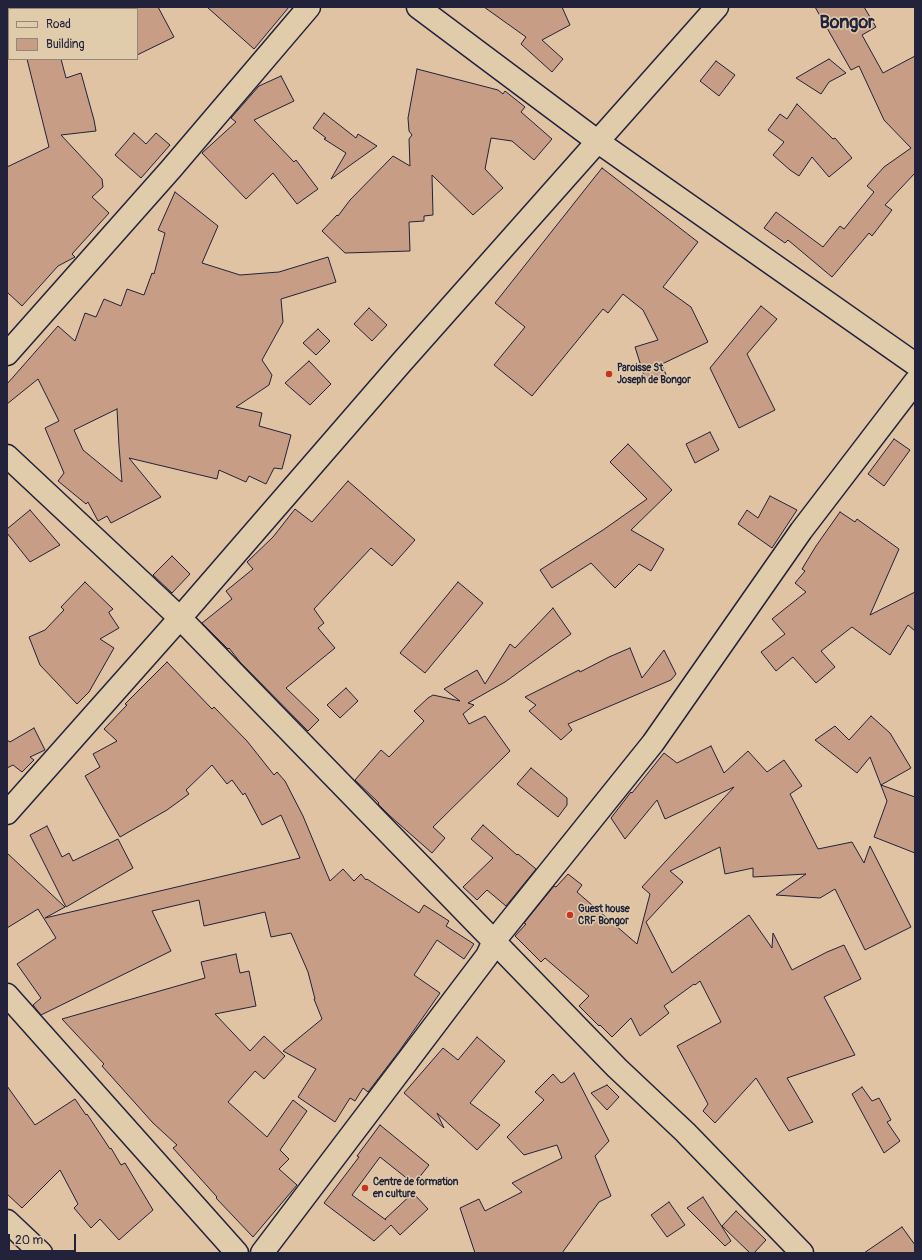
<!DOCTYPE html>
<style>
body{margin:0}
#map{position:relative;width:922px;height:1260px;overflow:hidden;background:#dfc3a3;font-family:Pangolin,sans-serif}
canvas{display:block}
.frame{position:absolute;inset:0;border:8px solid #22223b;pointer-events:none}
.legend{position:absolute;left:8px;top:8px;width:130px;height:52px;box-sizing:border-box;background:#e0ccab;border:1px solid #94887e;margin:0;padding:5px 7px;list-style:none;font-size:12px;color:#22223b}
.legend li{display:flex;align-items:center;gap:8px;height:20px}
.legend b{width:20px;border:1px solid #94887e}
.scale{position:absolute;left:8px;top:1234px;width:68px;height:18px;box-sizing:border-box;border:2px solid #22223b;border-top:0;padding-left:5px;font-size:12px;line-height:14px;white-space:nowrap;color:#22223b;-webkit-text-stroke:3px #e0ccab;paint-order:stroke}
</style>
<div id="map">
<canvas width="922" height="1260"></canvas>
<div class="frame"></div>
<ul class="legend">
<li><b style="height:5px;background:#e0ccab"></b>Road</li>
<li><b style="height:11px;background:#c79d85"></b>Building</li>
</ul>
<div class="scale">20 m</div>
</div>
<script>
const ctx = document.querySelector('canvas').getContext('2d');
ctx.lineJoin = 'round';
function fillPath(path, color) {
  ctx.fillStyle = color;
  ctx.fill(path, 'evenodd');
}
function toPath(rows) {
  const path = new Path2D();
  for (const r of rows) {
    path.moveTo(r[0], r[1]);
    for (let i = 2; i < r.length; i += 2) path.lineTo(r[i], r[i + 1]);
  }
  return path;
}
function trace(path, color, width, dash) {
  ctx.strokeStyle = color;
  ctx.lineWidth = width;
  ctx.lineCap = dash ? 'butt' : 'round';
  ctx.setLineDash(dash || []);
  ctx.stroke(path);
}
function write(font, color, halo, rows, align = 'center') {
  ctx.font = font + ' Pangolin,sans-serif';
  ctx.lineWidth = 3;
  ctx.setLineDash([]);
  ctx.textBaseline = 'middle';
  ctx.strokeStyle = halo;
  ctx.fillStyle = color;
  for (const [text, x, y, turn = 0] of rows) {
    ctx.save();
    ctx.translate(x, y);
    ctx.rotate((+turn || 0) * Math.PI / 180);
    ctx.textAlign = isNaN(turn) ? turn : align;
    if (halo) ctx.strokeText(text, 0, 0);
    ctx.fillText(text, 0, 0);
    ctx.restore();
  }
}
const building = toPath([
 [137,7,158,7,174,37,137,55,137,7],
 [207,7,289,7,254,49,207,7],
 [484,7,562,7,570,25,542,40,563,59,552,72,521,44,526,37,484,7],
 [815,7,864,7,876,27,862,35,883,73,915,56,915,173,885,205,892,210,872,236,869,233,832,277,788,240,785,243,764,228,776,212,823,247,840,226,844,229,874,192,867,186,884,167,911,148,884,120,859,66,851,70,815,7],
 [27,59,61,59,66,78,81,73,94,120,96,131,61,135,102,179,103,187,92,197,109,213,72,254,75,257,58,266,22,306,7,292,7,167,49,147,27,59],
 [829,59,846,73,829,82,821,94,796,78,829,59],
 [716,61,735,75,719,96,700,81,716,61],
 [417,69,498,90,503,94,505,91,525,107,521,112,552,139,534,160,512,141,491,138,485,169,503,188,473,215,432,175,433,215,424,216,424,221,409,222,410,251,345,253,322,231,337,215,338,216,350,200,393,156,410,166,409,139,412,135,409,131,408,118,417,69],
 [281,76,294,101,254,120,294,162,296,160,318,189,297,204,273,173,246,199,202,153,236,122,231,118,259,86,281,76],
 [797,104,833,139,835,138,852,158,829,177,812,157,799,176,790,170,773,155,784,142,768,130,780,114,787,119,797,104],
 [324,113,356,138,358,134,377,146,331,179,346,153,324,139,326,138,313,128,324,113],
 [134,133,146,144,156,133,170,145,141,178,115,155,134,133],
 [602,168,698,242,663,287,691,307,708,342,662,364,666,375,646,382,635,347,658,340,643,310,623,294,608,313,603,309,532,396,494,365,525,327,495,303,602,168],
 [175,192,218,226,202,263,240,275,279,272,328,257,336,282,281,299,283,322,262,360,272,375,269,385,236,407,262,413,259,426,291,435,282,469,274,468,266,484,249,476,246,482,219,470,217,479,129,458,161,497,111,523,107,516,98,521,88,502,86,504,58,481,64,473,45,428,59,421,38,379,7,404,7,384,58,326,75,341,85,313,96,317,104,299,121,306,127,289,144,295,152,273,154,274,165,233,158,230,175,192],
 [117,409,119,446,122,482,83,450,74,430,117,409],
 [761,306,777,319,747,354,775,410,739,428,710,368,761,306],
 [369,308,387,325,372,341,354,324,369,308],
 [318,329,330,341,316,355,303,343,318,329],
 [309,361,331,384,310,405,285,383,309,361],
 [710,432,719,450,695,463,686,444,710,432],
 [894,439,910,450,884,486,868,474,894,439],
 [628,444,672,490,631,530,664,549,651,571,639,564,615,588,591,563,552,588,540,570,603,530,647,499,610,462,628,444],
 [348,481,415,540,392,566,371,548,314,609,324,623,318,628,335,648,286,688,319,720,308,731,240,662,229,648,228,649,202,623,232,599,226,591,253,569,247,562,273,537,295,509,312,522,348,481],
 [770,496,797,510,772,548,738,524,747,510,758,518,770,496],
 [30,510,60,545,30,562,7,533,7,529,30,510],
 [840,512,855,522,857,519,899,549,870,615,915,592,915,631,908,625,890,655,852,627,821,651,835,667,816,683,793,657,776,671,761,652,785,634,772,619,806,592,795,583,805,571,802,569,816,546,840,512],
 [172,556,190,574,172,593,153,575,172,556],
 [85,582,113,609,109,612,109,613,119,628,100,639,114,648,89,692,77,704,40,665,29,637,45,630,64,610,61,607,85,582],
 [458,582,483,603,425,673,400,653,458,582],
 [553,608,571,634,505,682,468,703,474,705,463,714,469,724,485,716,510,751,433,827,445,838,432,853,390,816,378,804,379,803,355,780,381,750,389,757,424,721,414,711,428,698,433,695,460,701,444,689,477,670,485,684,510,644,515,648,553,608],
 [630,648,642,678,664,650,676,674,671,680,568,724,572,730,561,740,529,711,536,705,525,697,579,670,580,672,609,657,630,648],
 [167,662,212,709,214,707,247,741,274,775,277,772,285,781,303,816,330,881,343,869,354,881,361,874,366,880,367,879,419,913,424,905,449,921,446,926,474,944,464,959,437,940,414,975,440,993,400,1050,368,1092,363,1088,355,1101,350,1098,335,1122,298,1097,316,1069,283,1051,322,1019,314,999,315,999,308,972,291,933,271,937,265,912,204,926,199,900,152,911,171,951,41,1015,33,1005,41,998,17,964,56,938,38,909,7,928,7,853,65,907,45,918,300,858,281,815,262,825,245,793,243,795,232,780,227,784,212,765,186,790,189,794,167,810,120,837,85,776,100,767,93,754,117,741,104,729,127,705,125,704,167,662],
 [346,688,358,701,340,718,327,705,346,688],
 [871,716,890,733,911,768,881,785,915,797,915,853,874,837,887,801,870,757,857,773,815,740,835,726,849,740,871,716],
 [34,728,45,750,30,757,34,760,22,772,13,765,7,768,7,740,10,742,34,728],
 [711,746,724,773,748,751,767,772,784,760,802,786,790,794,818,849,852,842,864,863,870,846,911,927,865,950,835,889,820,898,776,895,806,874,753,877,753,868,725,874,720,847,670,871,683,882,646,922,672,973,749,915,772,948,773,933,792,970,827,952,844,945,861,979,824,997,855,1055,787,1078,813,1122,789,1131,756,1078,715,1123,703,1111,708,1104,677,1046,721,1022,700,981,695,985,694,984,664,1006,669,1013,640,1036,631,1018,612,1037,600,1025,599,1026,579,1006,589,996,545,958,541,962,515,936,526,924,524,923,554,886,556,887,568,874,582,885,577,892,637,944,650,894,642,887,734,787,665,819,657,800,625,839,611,818,631,792,632,793,664,753,677,763,711,746],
 [531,768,567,798,567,805,558,817,517,784,531,768],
 [483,825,517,855,518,854,536,869,506,906,487,890,477,900,463,887,493,858,471,839,483,825],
 [47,826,62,857,69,853,73,861,118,839,133,868,66,907,30,835,47,826],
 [236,954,240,973,249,971,256,1006,215,1014,250,1051,264,1036,285,1056,264,1079,255,1071,228,1102,267,1137,293,1100,307,1111,280,1150,289,1159,279,1169,297,1185,253,1237,216,1198,217,1197,173,1148,177,1145,153,1123,102,1066,104,1064,62,1019,205,978,201,962,236,954],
 [477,1037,505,1061,470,1103,500,1125,477,1150,437,1113,444,1128,404,1093,443,1048,458,1060,477,1037],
 [574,1073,609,1141,595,1156,611,1196,599,1202,562,1253,475,1253,460,1208,479,1199,485,1211,522,1192,512,1183,562,1158,557,1145,524,1155,507,1137,544,1100,535,1092,553,1074,561,1083,563,1082,564,1082,574,1073],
 [607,1085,619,1097,607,1110,591,1093,607,1085],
 [7,1086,35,1125,75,1099,86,1115,87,1114,110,1149,111,1148,121,1165,125,1163,153,1210,119,1240,100,1219,91,1228,74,1208,78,1204,60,1170,22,1208,7,1194,7,1086],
 [862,1087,872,1101,879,1098,891,1120,887,1122,900,1141,884,1153,852,1094,862,1087],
 [380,1125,429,1165,414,1184,380,1157,352,1195,386,1220,385,1219,413,1193,428,1209,400,1235,391,1225,374,1241,324,1203,359,1157,357,1156,380,1125],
 [703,1197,731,1241,725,1246,687,1208,703,1197],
 [669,1202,685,1225,667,1237,651,1215,669,1202],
 [736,1211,766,1240,754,1253,750,1253,722,1226,736,1211],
 [902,1227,915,1245,915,1253,864,1253,902,1227]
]);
fillPath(building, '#c79d85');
trace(building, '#22223b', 1);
const minor = toPath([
 [418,7,597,141,915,364],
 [7,354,171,169,309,7],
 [7,456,180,618,617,1068,685,1132,802,1253],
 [7,813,180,618,401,363,717,7],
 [7,995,237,1253],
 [7,1221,41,1253],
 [262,1253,487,956,494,941,653,743,801,531,915,382]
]);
trace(minor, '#22223b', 25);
trace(minor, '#e0ccab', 22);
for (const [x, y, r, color] of [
 [609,374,4,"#c8321e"],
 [570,915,4,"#c8321e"],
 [365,1188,4,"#c8321e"]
]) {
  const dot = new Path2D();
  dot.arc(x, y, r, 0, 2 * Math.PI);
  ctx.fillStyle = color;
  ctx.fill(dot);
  trace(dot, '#e0ccab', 1.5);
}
write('bold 10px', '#22223b', '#e0ccab', [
 ["Paroisse St",617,368],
 ["Joseph de Bongor",617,380],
 ["Guest house",578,909],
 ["CRF Bongor",578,921],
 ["Centre de formation",373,1182],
 ["en culture",373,1194]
], 'left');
write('bold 18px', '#22223b', '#e0ccab', [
 ["Bongor",847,23]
]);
</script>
